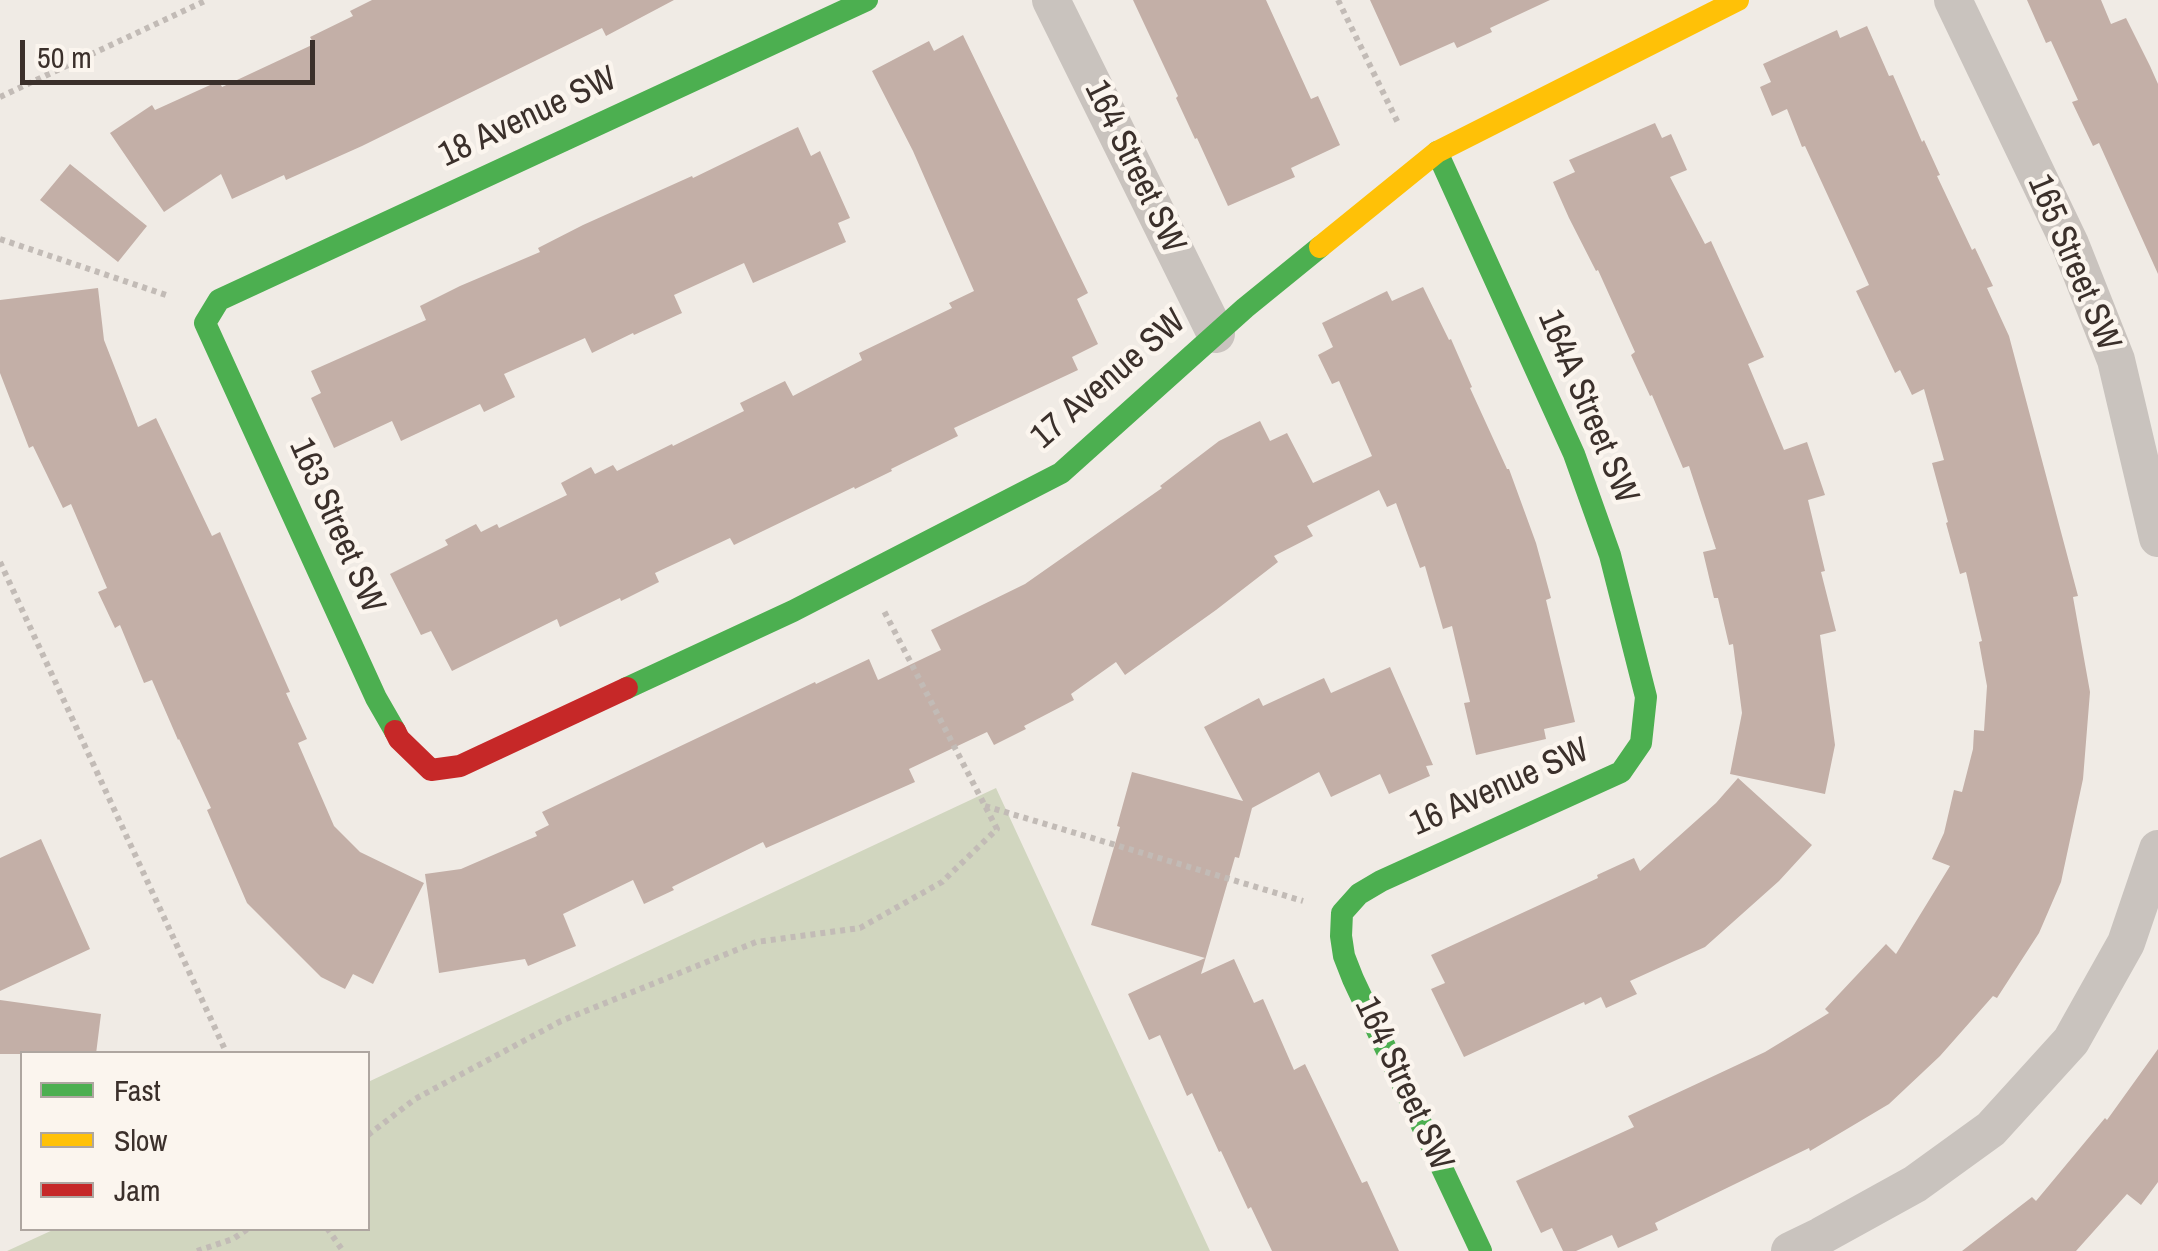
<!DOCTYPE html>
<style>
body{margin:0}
#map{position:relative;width:2158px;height:1251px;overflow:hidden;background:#f0ebe5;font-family:"Archivo Narrow",sans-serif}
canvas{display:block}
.legend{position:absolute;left:20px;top:1051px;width:350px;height:180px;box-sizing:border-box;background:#fbf5ee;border:2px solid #aea6a0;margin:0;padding:12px 18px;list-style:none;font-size:30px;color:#3b302b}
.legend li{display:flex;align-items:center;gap:20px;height:50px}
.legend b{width:50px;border:2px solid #aea6a0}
.scale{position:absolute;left:20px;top:40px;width:295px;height:45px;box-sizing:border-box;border:5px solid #3b302b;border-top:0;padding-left:12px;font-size:30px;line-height:35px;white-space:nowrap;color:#3b302b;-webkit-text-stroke:8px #fbf5ee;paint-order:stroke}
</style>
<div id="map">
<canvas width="2158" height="1251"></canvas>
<ul class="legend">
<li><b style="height:12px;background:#4caf50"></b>Fast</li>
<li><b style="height:12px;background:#ffc107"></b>Slow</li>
<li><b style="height:12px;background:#c62828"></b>Jam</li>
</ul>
<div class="scale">50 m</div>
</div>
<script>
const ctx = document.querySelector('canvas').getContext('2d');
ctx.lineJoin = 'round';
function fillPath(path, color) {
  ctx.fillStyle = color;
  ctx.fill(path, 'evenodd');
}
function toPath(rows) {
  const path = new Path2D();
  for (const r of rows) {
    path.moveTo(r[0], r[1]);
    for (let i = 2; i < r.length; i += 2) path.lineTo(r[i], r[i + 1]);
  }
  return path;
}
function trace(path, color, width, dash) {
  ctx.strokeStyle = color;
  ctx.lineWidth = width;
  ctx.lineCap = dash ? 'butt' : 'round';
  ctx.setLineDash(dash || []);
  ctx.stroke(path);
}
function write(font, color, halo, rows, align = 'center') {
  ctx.font = font + ' "Archivo Narrow",sans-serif';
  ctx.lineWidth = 9;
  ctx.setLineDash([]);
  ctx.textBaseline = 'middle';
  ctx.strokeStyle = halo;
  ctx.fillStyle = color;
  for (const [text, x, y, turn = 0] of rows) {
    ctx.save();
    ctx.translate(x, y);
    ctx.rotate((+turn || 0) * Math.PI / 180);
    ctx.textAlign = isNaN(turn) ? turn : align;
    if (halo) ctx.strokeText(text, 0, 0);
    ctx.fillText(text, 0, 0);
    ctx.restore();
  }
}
fillPath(toPath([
 [996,788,1210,1251,7,1251,55,1229,368,1228,368,1082]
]), '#d1d6bf');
fillPath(toPath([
 [372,0,674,0,606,36,602,28,362,146,286,180,284,175,232,199,221,174,164,212,110,133,152,105,155,110,219,81,222,87,314,44,310,37,353,16,350,11],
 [1133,0,1266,0,1311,99,1318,96,1340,145,1291,168,1295,177,1228,206,1197,138,1195,139,1176,98,1178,96],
 [1370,0,1550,0,1490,28,1492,32,1457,48,1454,42,1400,66],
 [2027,0,2101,0,2111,24,2126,18,2150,66,2158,84,2158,274,2099,143,2093,146,2072,102,2078,100,2051,41,2046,43],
 [1867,26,1889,76,1893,75,1922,142,1924,140,1940,175,1937,176,1972,250,1975,248,1993,286,1987,288,2009,336,2078,596,2073,597,2090,692,2083,779,2061,882,2039,933,1997,998,1993,996,1940,1056,1889,1104,1810,1151,1809,1148,1655,1223,1658,1230,1618,1248,1612,1235,1576,1251,1563,1251,1552,1228,1541,1233,1516,1181,1634,1127,1628,1116,1765,1052,1829,1013,1825,1009,1886,944,1896,954,1950,866,1932,859,1944,833,1954,790,1962,792,1973,749,1974,730,1984,731,1987,686,1979,642,1982,641,1966,572,1960,574,1946,523,1948,522,1932,463,1944,460,1924,389,1912,395,1900,370,1895,373,1856,291,1869,285,1805,146,1802,147,1787,109,1772,116,1760,87,1771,82,1763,64,1837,30,1840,38],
 [963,35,1088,293,1077,299,1098,344,1072,357,1078,370,954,428,958,436,891,469,892,471,855,489,854,487,734,545,730,538,655,573,659,582,621,601,620,598,560,627,557,619,452,671,431,631,421,635,390,574,448,545,445,540,476,524,481,532,497,524,499,528,567,495,561,483,591,467,595,474,613,465,617,471,672,444,673,446,744,411,740,403,785,381,793,396,862,360,859,353,952,308,949,303,974,291,913,151,872,71,929,41,934,51],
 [1655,123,1662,138,1671,134,1687,170,1670,177,1705,244,1711,241,1764,357,1748,364,1784,450,1807,442,1825,495,1808,500,1825,571,1821,572,1836,631,1820,635,1835,745,1825,794,1730,774,1742,713,1733,644,1729,645,1718,598,1714,598,1703,552,1716,549,1689,466,1683,468,1652,395,1650,396,1631,355,1635,352,1598,270,1596,271,1569,218,1553,182,1575,172,1569,160],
 [798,127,811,156,820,151,850,218,838,223,846,242,753,283,744,263,674,295,682,313,634,335,633,333,592,353,585,338,504,374,515,397,484,412,480,404,401,441,392,421,334,448,311,398,321,393,311,371,426,320,420,306,460,286,540,252,538,248,583,225,692,176,693,178],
 [70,164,147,226,118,262,40,200],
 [1423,287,1449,340,1451,339,1472,387,1470,388,1507,469,1509,469,1536,543,1551,598,1546,600,1575,722,1544,729,1546,739,1476,755,1464,703,1470,702,1452,626,1443,629,1425,566,1420,568,1396,503,1387,507,1379,490,1307,526,1313,536,1274,556,1278,562,1216,610,1125,675,1116,662,1071,694,1074,700,1024,726,1026,729,994,745,987,732,909,769,915,782,766,848,763,842,672,887,674,890,644,904,633,880,563,914,576,946,528,966,525,959,439,973,425,874,461,869,537,836,535,832,549,825,542,812,815,682,816,684,869,659,878,680,941,650,931,630,1025,584,1162,488,1160,486,1219,441,1260,421,1270,441,1287,433,1313,483,1372,456,1339,381,1332,384,1318,355,1333,347,1322,323,1387,291,1392,301],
 [98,288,104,340,138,427,156,418,212,536,220,532,290,692,286,693,307,739,298,743,334,826,360,852,424,883,373,984,353,974,345,989,321,977,247,903,207,810,211,808,179,739,178,740,152,680,144,683,120,625,115,628,98,592,107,588,71,504,63,508,33,446,29,448,0,373,0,300],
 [1390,667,1433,765,1426,766,1430,776,1389,794,1380,774,1331,797,1319,772,1252,808,1239,858,1235,857,1201,974,1234,959,1254,1003,1263,999,1294,1070,1305,1064,1362,1183,1367,1181,1399,1251,1272,1251,1251,1207,1248,1209,1221,1151,1219,1152,1192,1093,1187,1096,1160,1035,1149,1040,1128,994,1205,958,1091,925,1120,827,1117,826,1132,772,1243,801,1204,727,1259,698,1263,706,1324,678,1331,693],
 [1738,778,1812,845,1779,881,1705,947,1630,981,1637,994,1606,1008,1601,997,1585,1005,1584,1002,1464,1057,1431,989,1445,983,1431,955,1598,878,1597,875,1634,858,1640,871,1716,803],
 [41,839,90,949,0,991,0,858],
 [0,1000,101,1014,96,1054,0,1054],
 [2158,1049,2158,1182,2141,1205,2127,1194,2076,1251,1962,1251,2032,1197,2036,1201,2105,1118,2107,1120]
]), '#c3afa7');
trace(toPath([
 [1338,0,1399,125],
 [0,97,207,0],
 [0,239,169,296],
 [0,562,227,1054],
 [985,806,1303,901],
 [368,1135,415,1099,561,1021,756,942,860,928,942,882,997,829,884,611],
 [327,1228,343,1251],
 [197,1251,233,1239,249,1228]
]), '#c2bbb6', 6, [5, 5]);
trace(toPath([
 [1051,0,1216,334],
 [1953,0,2070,244,2116,360,2158,538],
 [1790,1251,1821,1236,1915,1184,1991,1129,2071,1041,2126,943,2158,849]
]), '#c9c3be', 38);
trace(toPath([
 [1437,152,1574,454,1610,555,1646,697,1641,743,1621,772,1381,881,1359,894,1342,913,1341,936,1344,956,1353,979,1481,1251],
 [627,688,793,611,1061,473,1245,308,1320,247],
 [395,731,376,698,205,323,219,300,867,0]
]), '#4caf50', 22);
trace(toPath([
 [1320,247,1437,152,1738,0]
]), '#ffc107', 22);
trace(toPath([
 [395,731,399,739,431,770,460,766,627,688]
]), '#c62828', 22);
write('35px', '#3b302b', '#fbf5ee', [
 ["18 Avenue SW",528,118,-25],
 ["164 Street SW",1134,167,64],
 ["165 Street SW",2073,263,67],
 ["17 Avenue SW",1109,380,-41],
 ["164A Street SW",1587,407,67],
 ["163 Street SW",336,526,66],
 ["16 Avenue SW",1500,788,-24],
 ["164 Street SW",1403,1084,65]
]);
</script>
